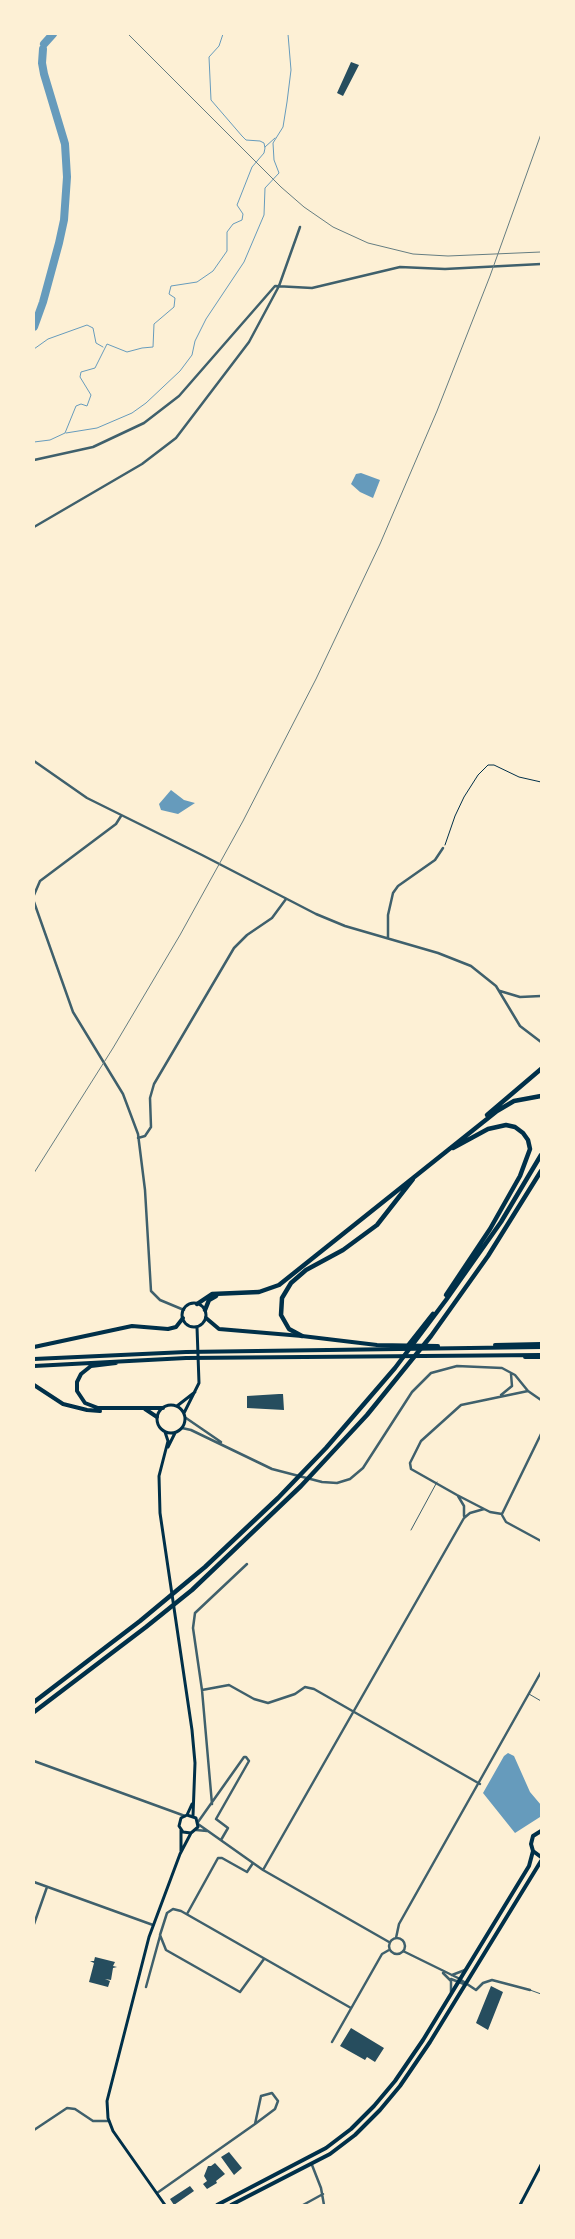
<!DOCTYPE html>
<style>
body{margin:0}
#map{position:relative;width:575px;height:2239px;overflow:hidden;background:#fdf0d5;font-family:Inter,sans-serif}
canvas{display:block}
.frame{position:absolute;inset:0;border:35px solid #fdf0d5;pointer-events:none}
</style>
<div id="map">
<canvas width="575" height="2239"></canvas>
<div class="frame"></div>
</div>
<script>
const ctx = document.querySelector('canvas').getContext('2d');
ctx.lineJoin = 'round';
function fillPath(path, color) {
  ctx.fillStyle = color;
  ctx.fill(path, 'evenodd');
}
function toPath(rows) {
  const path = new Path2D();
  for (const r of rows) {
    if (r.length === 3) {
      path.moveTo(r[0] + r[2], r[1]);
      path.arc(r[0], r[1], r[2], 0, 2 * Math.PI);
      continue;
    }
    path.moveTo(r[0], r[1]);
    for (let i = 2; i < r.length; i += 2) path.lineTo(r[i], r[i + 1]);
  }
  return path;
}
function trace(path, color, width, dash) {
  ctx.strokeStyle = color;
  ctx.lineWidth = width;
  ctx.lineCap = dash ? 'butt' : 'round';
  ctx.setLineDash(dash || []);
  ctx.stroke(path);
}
fillPath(toPath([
 [361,473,380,480,373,498,360,492,351,484,356,474],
 [171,790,184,800,195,803,178,814,161,810,159,804],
 [508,1753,514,1756,530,1792,541,1805,540,1817,515,1833,483,1793,504,1756]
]), '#669bbc');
trace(toPath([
 [265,147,275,138],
 [34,349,48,339,87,325,93,328,96,343,103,347],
 [66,433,97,428,132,413,146,403,180,371,192,355,195,341,206,319,244,262,264,215,265,188,279,173,274,160,273,143,283,127,287,102,291,70,288,34],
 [34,442,50,440,65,433,76,406,81,404,87,406,91,395,80,377,81,372,95,368,107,344,127,352,142,348,153,347,154,324,174,307,175,298,169,294,171,286,197,282,213,271,227,251,227,232,233,224,242,220,243,214,237,205,239,200,252,167,264,153,265,148,264,143,260,141,246,140,242,136,211,100,209,57,219,46,223,34]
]), '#669bbc', 1);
trace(toPath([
 [44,44,53,34],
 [34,327,43,302,59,243,64,220,67,177,65,144,44,74,42,63,43,49]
]), '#669bbc', 8);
fillPath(toPath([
 [351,62,359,65,343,96,337,93],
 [279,1394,283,1394,284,1410,247,1408,247,1396],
 [95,1957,115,1962,113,1966,117,1967,113,1968,111,1980,105,1979,110,1981,108,1987,89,1982,94,1963,90,1961,94,1961],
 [491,1986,503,1992,488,2030,476,2023],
 [351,2028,384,2048,375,2062,367,2057,365,2060,340,2046],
 [229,2152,242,2168,234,2175,221,2157],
 [215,2163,225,2174,216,2181,217,2183,207,2189,203,2184,207,2181,204,2176,208,2166,211,2166],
 [190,2186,194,2191,174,2205,170,2199]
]), '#264d5e');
trace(toPath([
 [445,845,455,816,464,797,478,775,488,765,494,765,519,777,541,782]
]), '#003049', 1);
trace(toPath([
 [411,1530,437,1482],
 [529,1694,541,1701],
 [530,1990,541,1994]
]), '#3f606c', 1);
trace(toPath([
 [34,460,93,447,144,423,179,396,275,286,312,288,400,267,445,269,541,264],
 [34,527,142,464,176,438,249,342,279,286,300,227],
 [34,761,87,798,202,855,316,914,345,926,438,953,471,966,496,986,520,1026,541,1042],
 [34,895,40,881,116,824,121,816],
 [34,902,73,1012,123,1094,138,1134,145,1190,151,1291,160,1300,184,1310],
 [388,937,388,915,393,893,398,886,435,860,443,848],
 [500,991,520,997,541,996],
 [138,1138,145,1136,151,1127,150,1098,154,1084,234,948,247,935,272,918,286,899],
 [501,1395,512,1386,511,1374],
 [186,1418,221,1442],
 [182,1428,191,1430,272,1469,322,1482,337,1483,350,1479,363,1468,412,1392,431,1373,457,1366,502,1368,515,1375,528,1391],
 [458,1496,464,1506,464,1516],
 [502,1514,490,1512,457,1495,411,1469,410,1463,421,1441,461,1405,528,1391,541,1400],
 [502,1514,541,1434],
 [502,1515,506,1522,541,1541],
 [202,1690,229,1685,254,1699,268,1703,295,1694,305,1687,314,1689,480,1784],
 [34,1761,185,1816],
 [212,1804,202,1690,193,1628,195,1613,247,1564],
 [198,1822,244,1757,246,1757,249,1761,216,1819,228,1828,221,1840],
 [198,1824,263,1870,389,1942],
 [196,1830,207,1831],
 [263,1870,464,1518,470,1513,484,1509],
 [34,1882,153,1925],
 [187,1914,218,1858,222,1858,247,1872,253,1863],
 [34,1924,47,1887],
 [397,1946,8],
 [396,1938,399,1924,541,1672],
 [403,1951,458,1978,476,1990,483,1983,492,1980,530,1990],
 [264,1959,240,1992,166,1950,160,1935,167,1913,173,1909,181,1911,351,2008],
 [443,1973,451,1981,451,1992],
 [452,1975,465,1970],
 [451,1979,464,1984],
 [146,1987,160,1936],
 [332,2042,382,1954,389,1950],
 [34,2130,67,2108,75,2109,93,2121,109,2121],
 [312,2165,321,2188,324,2205],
 [157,2193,255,2124,275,2109,278,2101,272,2093,261,2096,255,2124],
 [303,2205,323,2194]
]), '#3f606c', 2.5);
trace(toPath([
 [194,1315,12],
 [171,1419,14],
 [177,1406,195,1392],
 [184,1413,199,1383,197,1327],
 [165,1432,168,1441,159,1476,160,1513,192,1730,195,1763,193,1816],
 [168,1447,175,1433],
 [187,1815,192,1804],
 [181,1851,181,1830],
 [165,2205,113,2131,108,2118,107,2101,149,1937,180,1854,191,1833,198,1827,196,1818,187,1815,181,1818,179,1826,183,1832,191,1833],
 [520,2205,541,2165]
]), '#003049', 3);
trace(toPath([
 [541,1831,533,1836,531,1844,533,1851,541,1857],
 [217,2205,326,2148,351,2129,374,2106,395,2081,423,2040,529,1866,533,1851],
 [231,2205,330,2154,355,2135,380,2110,400,2086,430,2042,541,1861]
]), '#003049', 4);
trace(toPath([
 [206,1318,219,1329,302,1336,377,1345,438,1346],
 [495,1345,541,1344],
 [34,1347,132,1326,168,1329,176,1327,183,1318],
 [525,1357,541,1357],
 [34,1359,186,1352,541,1347],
 [116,1363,91,1366,81,1374,77,1382,77,1391,85,1403,98,1408,163,1408],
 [34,1366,186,1358,541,1355],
 [34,1385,63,1404,87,1410,100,1411],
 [145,1409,157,1417]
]), '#003049', 4);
trace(toPath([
 [487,1115,541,1069],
 [446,1295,490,1229,520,1176,530,1149,528,1140,523,1133,515,1127,506,1125,488,1129,453,1148],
 [197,1304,212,1294,259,1292,279,1285,497,1111,514,1101,541,1096],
 [205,1310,209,1300,216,1296],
 [302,1336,289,1329,281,1315,282,1298,291,1283,306,1270,343,1250,377,1225,413,1179],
 [407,1347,433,1314],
 [34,1702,140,1621,205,1567,278,1498,326,1448,395,1368,446,1300,501,1222,541,1155],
 [34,1712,146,1627,192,1590,301,1486,367,1415,431,1336,488,1256,541,1171]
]), '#003049', 4.5);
trace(toPath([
 [128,34,281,187,304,207,333,227,368,243,413,254,448,256,541,252],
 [34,1173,113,1048,180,935,243,821,316,679,380,544,437,411,490,276,541,134]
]), '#657d81', 1);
</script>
